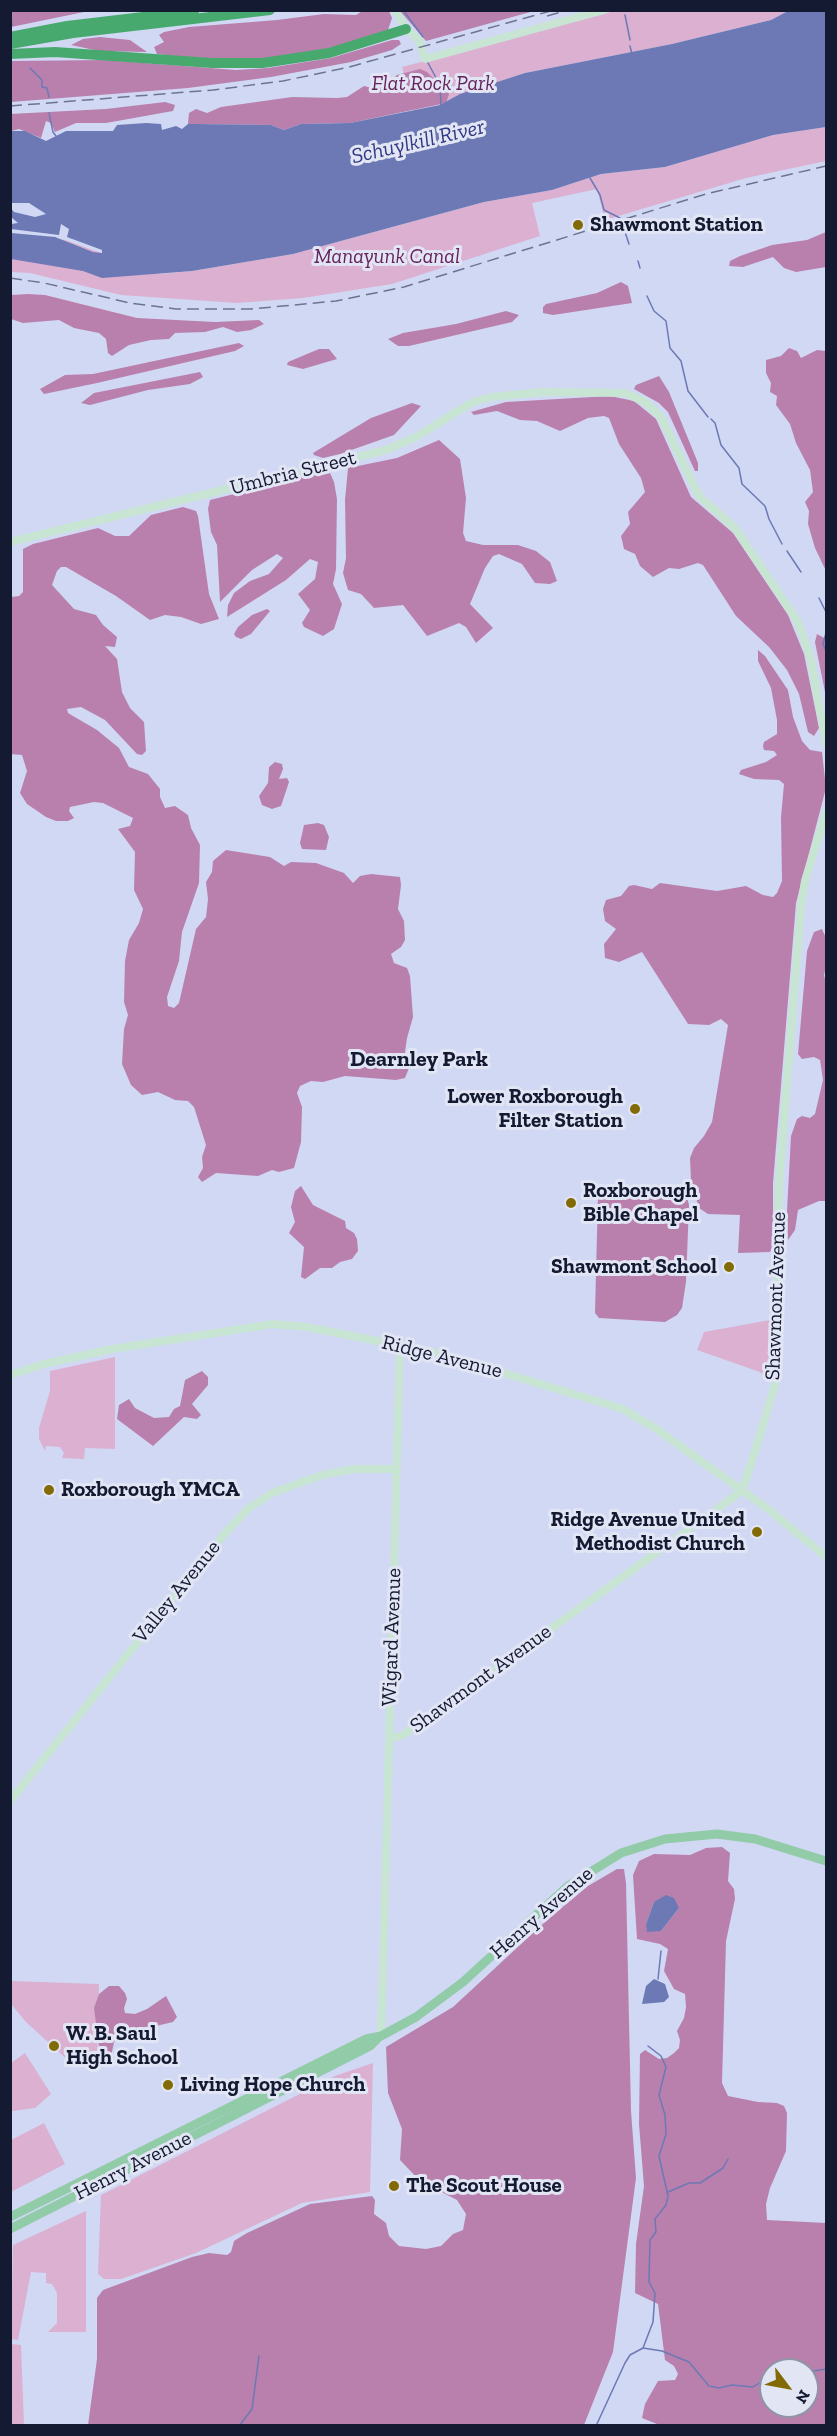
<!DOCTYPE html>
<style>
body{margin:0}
#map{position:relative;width:837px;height:2436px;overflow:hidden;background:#d0d8f4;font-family:"Zilla Slab",serif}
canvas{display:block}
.frame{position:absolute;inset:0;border:12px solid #151a33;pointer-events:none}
.north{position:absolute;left:759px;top:2358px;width:60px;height:60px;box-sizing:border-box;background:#e2e5f4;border:2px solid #9094a7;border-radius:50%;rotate:122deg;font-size:16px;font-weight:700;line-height:24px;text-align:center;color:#151a33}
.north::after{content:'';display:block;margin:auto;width:21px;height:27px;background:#826b06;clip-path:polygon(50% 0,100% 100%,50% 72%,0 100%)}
</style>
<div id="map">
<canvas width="837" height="2436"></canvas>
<div class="frame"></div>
<div class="north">N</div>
</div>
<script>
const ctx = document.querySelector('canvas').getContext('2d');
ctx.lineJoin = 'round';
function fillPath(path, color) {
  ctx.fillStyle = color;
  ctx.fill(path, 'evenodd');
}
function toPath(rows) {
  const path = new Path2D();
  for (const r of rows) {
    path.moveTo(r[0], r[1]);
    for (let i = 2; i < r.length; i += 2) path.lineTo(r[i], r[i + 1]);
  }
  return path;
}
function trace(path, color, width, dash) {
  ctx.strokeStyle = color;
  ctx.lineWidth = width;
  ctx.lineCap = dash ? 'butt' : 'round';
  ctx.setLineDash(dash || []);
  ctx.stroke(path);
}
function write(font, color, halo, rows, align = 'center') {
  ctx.font = font + ' "Zilla Slab",serif';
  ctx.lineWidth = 6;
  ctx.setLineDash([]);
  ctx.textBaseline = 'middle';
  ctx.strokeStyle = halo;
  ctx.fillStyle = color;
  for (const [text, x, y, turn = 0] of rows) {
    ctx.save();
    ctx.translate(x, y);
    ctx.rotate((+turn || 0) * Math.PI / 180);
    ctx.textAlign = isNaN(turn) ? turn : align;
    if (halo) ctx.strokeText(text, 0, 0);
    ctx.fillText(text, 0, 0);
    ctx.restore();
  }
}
fillPath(toPath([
 [615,11,788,11,771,20,672,44,525,73,460,94,446,103,414,110,402,67],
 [826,127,826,161,746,178,605,220,597,189,532,203,540,236,392,284,303,298,237,303,121,295,30,273,11,272,11,233,65,240,160,274,192,271,293,254,484,202,552,190,601,174,665,167,773,135],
 [770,1320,768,1380,760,1372,697,1350,704,1332],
 [115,1357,115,1449,85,1448,84,1459,62,1458,64,1453,60,1447,46,1446,45,1451,39,1439,39,1428,50,1391,50,1371],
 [11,1981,99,1984,97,2068,71,2063,26,2022,11,2004],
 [25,2053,51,2094,35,2108,13,2111,11,2110,11,2063],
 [373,2063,370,2192,302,2203,196,2253,121,2279,104,2279,98,2274,101,2195,335,2076],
 [44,2123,65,2164,11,2192,11,2140],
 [86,2211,86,2332,48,2332,57,2323,57,2293,52,2284,46,2283,46,2273,31,2272,18,2340,11,2339,13,2245],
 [11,2344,21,2345,24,2425,11,2425]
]), '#dbb0d1');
fillPath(toPath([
 [11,10,89,10,89,11,11,27],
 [364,10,389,11,392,18,388,30,328,49,296,55,247,60,183,57,157,54,154,47,164,42,159,35,164,32,189,27,277,20,324,14,356,15],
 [400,11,534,11,426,41],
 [100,37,130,40,147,52,99,51,71,45,83,39],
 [392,40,399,40,401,44,392,50,351,62,271,77,188,88,11,102,10,61,105,60,236,70,268,68,331,58],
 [420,69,427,72,449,94,446,103,350,123,301,124,284,130,271,125,188,124,189,113,196,109,207,113,221,107,292,97,337,98,347,97,364,86,376,89,387,85,397,75],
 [165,102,175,105,173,111,106,123,76,123,55,132,51,123,46,121,41,138,19,129,11,131,10,114,106,109],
 [826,232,826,267,796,272,784,268,773,257,743,267,729,266,730,261,740,256,772,245,807,240],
 [621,282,628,286,632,303,553,315,543,313,543,307,546,304,597,293],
 [28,294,45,295,137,318,215,322,259,320,264,324,251,330,237,332,223,327,205,332,175,333,169,339,151,340,129,345,112,356,108,353,106,339,99,333,74,328,59,320,23,323,11,319,11,295],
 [506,311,519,315,512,322,409,346,398,346,388,339,403,333,456,324],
 [239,343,244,346,235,351,97,383,44,394,40,389,65,375,93,374],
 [789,348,797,351,801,358,817,350,826,351,826,571,815,548,808,524,809,511,805,502,813,492,810,470,796,443,790,424,776,405,777,396,770,392,771,383,766,373,766,360,781,356],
 [319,349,329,349,337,359,303,369,287,365,288,362],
 [200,372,203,377,190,384,148,390,90,405,81,403,94,393],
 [659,376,669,392,698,463,698,471,695,471,668,412,659,403,634,389,636,385],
 [610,396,634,401,656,419,691,497,733,533,788,615,804,654,819,728,814,736,808,732,799,694,787,670,769,647,736,616,703,565,698,563,679,569,669,568,653,577,640,566,635,554,624,549,621,536,630,524,628,512,645,492,641,478,619,444,609,418,604,416,588,418,560,431,537,421,520,420,497,411,474,415,471,412,506,402],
 [412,403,421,406,394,435,340,454,323,458,314,455,313,453,371,418],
 [439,440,460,459,466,498,463,533,466,541,483,545,518,545,536,551,550,562,557,581,550,584,535,583,522,564,499,554,493,556,485,568,470,604,493,628,476,643,466,627,459,623,427,636,403,605,374,608,361,594,348,590,343,573,346,558,345,500,348,468,397,458],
 [330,473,334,482,337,499,336,569,333,584,342,604,334,629,323,636,304,627,302,623,310,610,298,594,315,579,318,562,310,559,286,580,227,617,228,605,234,593,250,581,269,574,283,558,277,554,252,570,220,602,217,545,211,532,208,509,210,500,315,474],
 [183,507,196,511,198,516,209,594,219,619,201,624,181,617,165,615,150,620,116,596,66,567,61,567,57,571,52,585,74,609,96,615,103,625,117,637,115,647,105,646,117,659,122,692,130,708,144,722,146,751,142,755,137,754,105,720,81,707,67,709,68,713,97,730,119,748,129,767,148,774,160,789,160,797,165,808,175,806,188,815,191,828,200,845,199,883,182,932,179,961,167,997,168,1006,174,1008,179,1003,196,929,206,917,208,899,206,882,212,872,213,861,226,850,270,857,284,866,291,862,316,863,344,873,353,883,360,876,371,874,400,877,401,885,398,909,404,921,405,940,401,947,391,954,394,963,407,968,410,976,413,1017,407,1038,405,1052,409,1068,405,1078,396,1080,345,1076,323,1082,311,1081,300,1086,297,1093,302,1107,301,1142,294,1168,279,1172,272,1170,258,1176,216,1173,202,1182,198,1177,203,1168,202,1157,206,1145,194,1107,188,1101,175,1100,158,1092,142,1095,131,1085,122,1064,124,1029,128,1015,124,1002,125,961,129,940,139,923,143,909,134,890,135,852,118,829,130,826,133,818,103,803,94,802,70,807,69,811,74,818,68,821,56,821,46,817,27,804,20,793,27,771,22,755,10,754,11,597,19,596,23,592,23,549,33,544,98,528,115,536,129,536,151,515],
 [267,609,270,611,251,634,241,639,236,637,234,634,238,627,252,615],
 [817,634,826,639,826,697,815,642],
 [758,650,765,656,788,690,793,717,802,741,810,750,822,752,826,788,796,903,773,1183,773,1246,770,1252,738,1253,740,1215,708,1214,699,1208,691,1181,690,1158,694,1148,704,1136,712,1122,728,1025,721,1019,709,1025,688,1024,642,952,619,962,605,958,604,944,616,929,605,921,603,909,606,900,621,896,629,886,634,885,652,889,660,883,717,891,746,886,763,895,773,897,777,893,782,881,781,817,784,784,779,780,754,779,739,774,741,770,766,762,777,755,774,751,764,750,763,746,764,742,777,734,777,720,771,688,758,661],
 [275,762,282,764,283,769,279,779,287,778,289,782,281,806,272,809,262,805,259,796,268,783,269,767],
 [318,823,324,825,329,837,326,850,302,849,300,843,304,825],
 [822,929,826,938,826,967,824,975,826,983,826,1201,819,1201,798,1210,795,1230,788,1240,787,1211,791,1136,797,1119,802,1116,810,1118,815,1114,823,1080,820,1060,814,1057,802,1059,798,1054,807,951,814,932],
 [670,1184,685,1191,689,1205,686,1282,682,1308,677,1315,665,1322,599,1318,595,1313,598,1194,609,1188],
 [301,1186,313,1205,345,1221,346,1228,354,1233,357,1239,358,1251,352,1259,340,1262,332,1268,320,1268,305,1279,301,1277,304,1247,289,1233,295,1222,291,1207,295,1191],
 [202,1371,208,1377,208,1385,192,1404,201,1415,197,1419,184,1417,153,1446,117,1419,119,1405,129,1399,135,1408,154,1418,169,1417,174,1409,180,1406,185,1380],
 [722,1847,730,1853,728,1881,734,1889,735,1899,726,1941,722,2083,728,2096,758,2102,777,2103,784,2106,787,2113,786,2151,770,2188,766,2204,767,2220,826,2223,826,2425,662,2426,642,2418,645,2404,658,2381,675,2380,678,2374,674,2366,665,2360,658,2304,635,2293,636,2244,644,2186,639,2124,640,2054,645,2050,659,2059,667,2058,674,2053,679,2048,680,2040,677,2031,684,2018,686,2007,685,1994,674,1989,664,1971,668,1949,660,1944,637,1939,633,1875,639,1861,654,1854,690,1855,706,1848],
 [654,1902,679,1908,661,1931,646,1924],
 [771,2370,807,2370,807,2406,771,2406],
 [617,1869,624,1869,626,1883,631,2111,636,2178,613,2352,584,2425,88,2425,97,2359,97,2298,103,2290,192,2257,209,2253,227,2255,231,2252,234,2241,247,2233,310,2204,372,2196,375,2200,374,2214,386,2223,389,2236,399,2246,426,2249,441,2246,453,2234,463,2230,466,2214,457,2200,420,2181,400,2160,402,2129,388,2093,386,2047,453,2007,546,1921,588,1886],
 [109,1986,119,1986,125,1993,127,1999,124,2008,125,2013,135,2014,147,2009,166,1996,177,2017,173,2022,122,2034,114,2042,111,2057,104,2058,100,2054,94,2008,99,1994]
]), '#b980ad');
fillPath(toPath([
 [788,11,826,11,826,127,773,135,665,167,601,174,552,190,484,202,293,254,192,271,102,278,83,271,11,259,11,233,55,237,93,252,102,253,102,250,67,237,69,229,61,224,59,235,11,229,11,224,18,223,11,217,11,208,14,212,35,217,46,214,29,203,11,203,11,131,25,131,46,141,66,131,113,131,117,125,146,123,161,124,162,130,176,126,182,129,188,124,196,124,271,125,284,130,301,124,350,123,440,105,460,94,525,73,672,44,771,20],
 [666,1895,674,1898,679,1908,661,1931,647,1932,646,1924,654,1902],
 [654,1979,665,1984,669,1997,664,2002,642,2004,646,1986]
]), '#6c79b4');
trace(toPath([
 [403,10,423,37],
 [10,11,12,25],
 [625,15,630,40],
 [630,46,632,54],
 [428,63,440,85,441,106],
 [30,68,42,80,42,87,47,88,49,97],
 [49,113,53,132,56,136],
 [590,178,600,195,604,210,620,218],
 [623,226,629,244],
 [638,261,640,268],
 [647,296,654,311,666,321,670,348,681,361,688,391,708,417],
 [711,419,715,423,721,445,739,468,742,484,765,506,769,519,782,544],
 [787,551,801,572],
 [819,598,826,612],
 [826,633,823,644,826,651],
 [658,1979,661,1951],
 [668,2192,689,2183,700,2183,723,2168,728,2159],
 [643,2348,653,2322,655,2293,649,2282,650,2240,656,2232,655,2219,666,2205,668,2196,659,2156,666,2134,665,2115,659,2095,666,2067,661,2056,648,2046],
 [807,2372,826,2369],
 [239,2426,252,2409,259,2356],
 [596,2426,625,2363,630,2355,643,2348,662,2351,689,2362,709,2386,719,2388,732,2385,753,2387,765,2379,771,2381]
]), '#6c79b4', 1.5);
trace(toPath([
 [395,10,406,29,419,40,425,59,604,10],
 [10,542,386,450,416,437,471,403,491,397,544,392,625,393,645,402,661,417,699,496,735,528,798,622,810,656,826,743],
 [10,1375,44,1364,112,1349,273,1324,306,1327,434,1352,623,1409,655,1428,768,1509,826,1557],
 [389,1739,403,1735,516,1654,735,1496,745,1483,775,1385,779,1183,801,906,805,881,826,812],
 [10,1801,226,1532,249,1508,272,1493,322,1475,354,1469,397,1469],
 [381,2036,400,1346]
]), '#c8e5d4', 8);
trace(toPath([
 [10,2217,366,2039,381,2036,416,2017,463,1982,568,1886,621,1853,665,1839,717,1834,755,1839,826,1861],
 [10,2229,370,2046,379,2037]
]), '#91cba8', 9);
trace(toPath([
 [10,37,67,26,194,11],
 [10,44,73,33,270,10],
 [10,54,55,52,212,63,263,63,329,53,406,29]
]), '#48a96e', 10);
trace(toPath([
 [547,16,568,10],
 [10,106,213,90,283,81,349,67,554,10],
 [10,278,44,283,130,303,176,309,251,309,336,301,404,287,706,194,826,166]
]), '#6e748f', 1.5, [12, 6]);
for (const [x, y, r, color] of [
 [578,225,6,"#826b06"],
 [635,1109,6,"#826b06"],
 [571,1203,6,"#826b06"],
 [729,1267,6,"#826b06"],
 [49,1490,6,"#826b06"],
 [757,1532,6,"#826b06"],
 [54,2046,6,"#826b06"],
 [168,2085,6,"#826b06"],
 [394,2186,6,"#826b06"]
]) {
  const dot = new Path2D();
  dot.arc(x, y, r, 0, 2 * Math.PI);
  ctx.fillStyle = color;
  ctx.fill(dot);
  trace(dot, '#e2e5f4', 2);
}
write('italic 21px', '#66225c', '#e2e5f4', [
 ["Flat Rock Park",433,84],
 ["Manayunk Canal",387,257]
]);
write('bold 21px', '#151a33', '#e2e5f4', [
 ["Shawmont Station",590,225],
 ["Lower Roxborough",623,1097,"right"],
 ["Filter Station",623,1121,"right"],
 ["Roxborough",583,1191],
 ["Bible Chapel",583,1215],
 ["Shawmont School",717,1267,"right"],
 ["Roxborough YMCA",61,1490],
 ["Ridge Avenue United",745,1520,"right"],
 ["Methodist Church",745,1544,"right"],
 ["W. B. Saul",66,2034],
 ["High School",66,2058],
 ["Living Hope Church",180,2085],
 ["The Scout House",406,2186]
], 'left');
write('21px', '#151a33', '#e2e5f4', [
 ["Umbria Street",293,473,-14],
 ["Shawmont Avenue",776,1296,-88],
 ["Ridge Avenue",442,1357,14],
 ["Valley Avenue",177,1592,-51],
 ["Wigard Avenue",392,1637,-88],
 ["Shawmont Avenue",481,1679,-36],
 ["Henry Avenue",542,1913,-41],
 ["Henry Avenue",133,2166,-27]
]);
write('italic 22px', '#313a83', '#e2e5f4', [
 ["Schuylkill River",418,142,-13]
]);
write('bold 22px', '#151a33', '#e2e5f4', [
 ["Dearnley Park",419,1060]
]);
</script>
